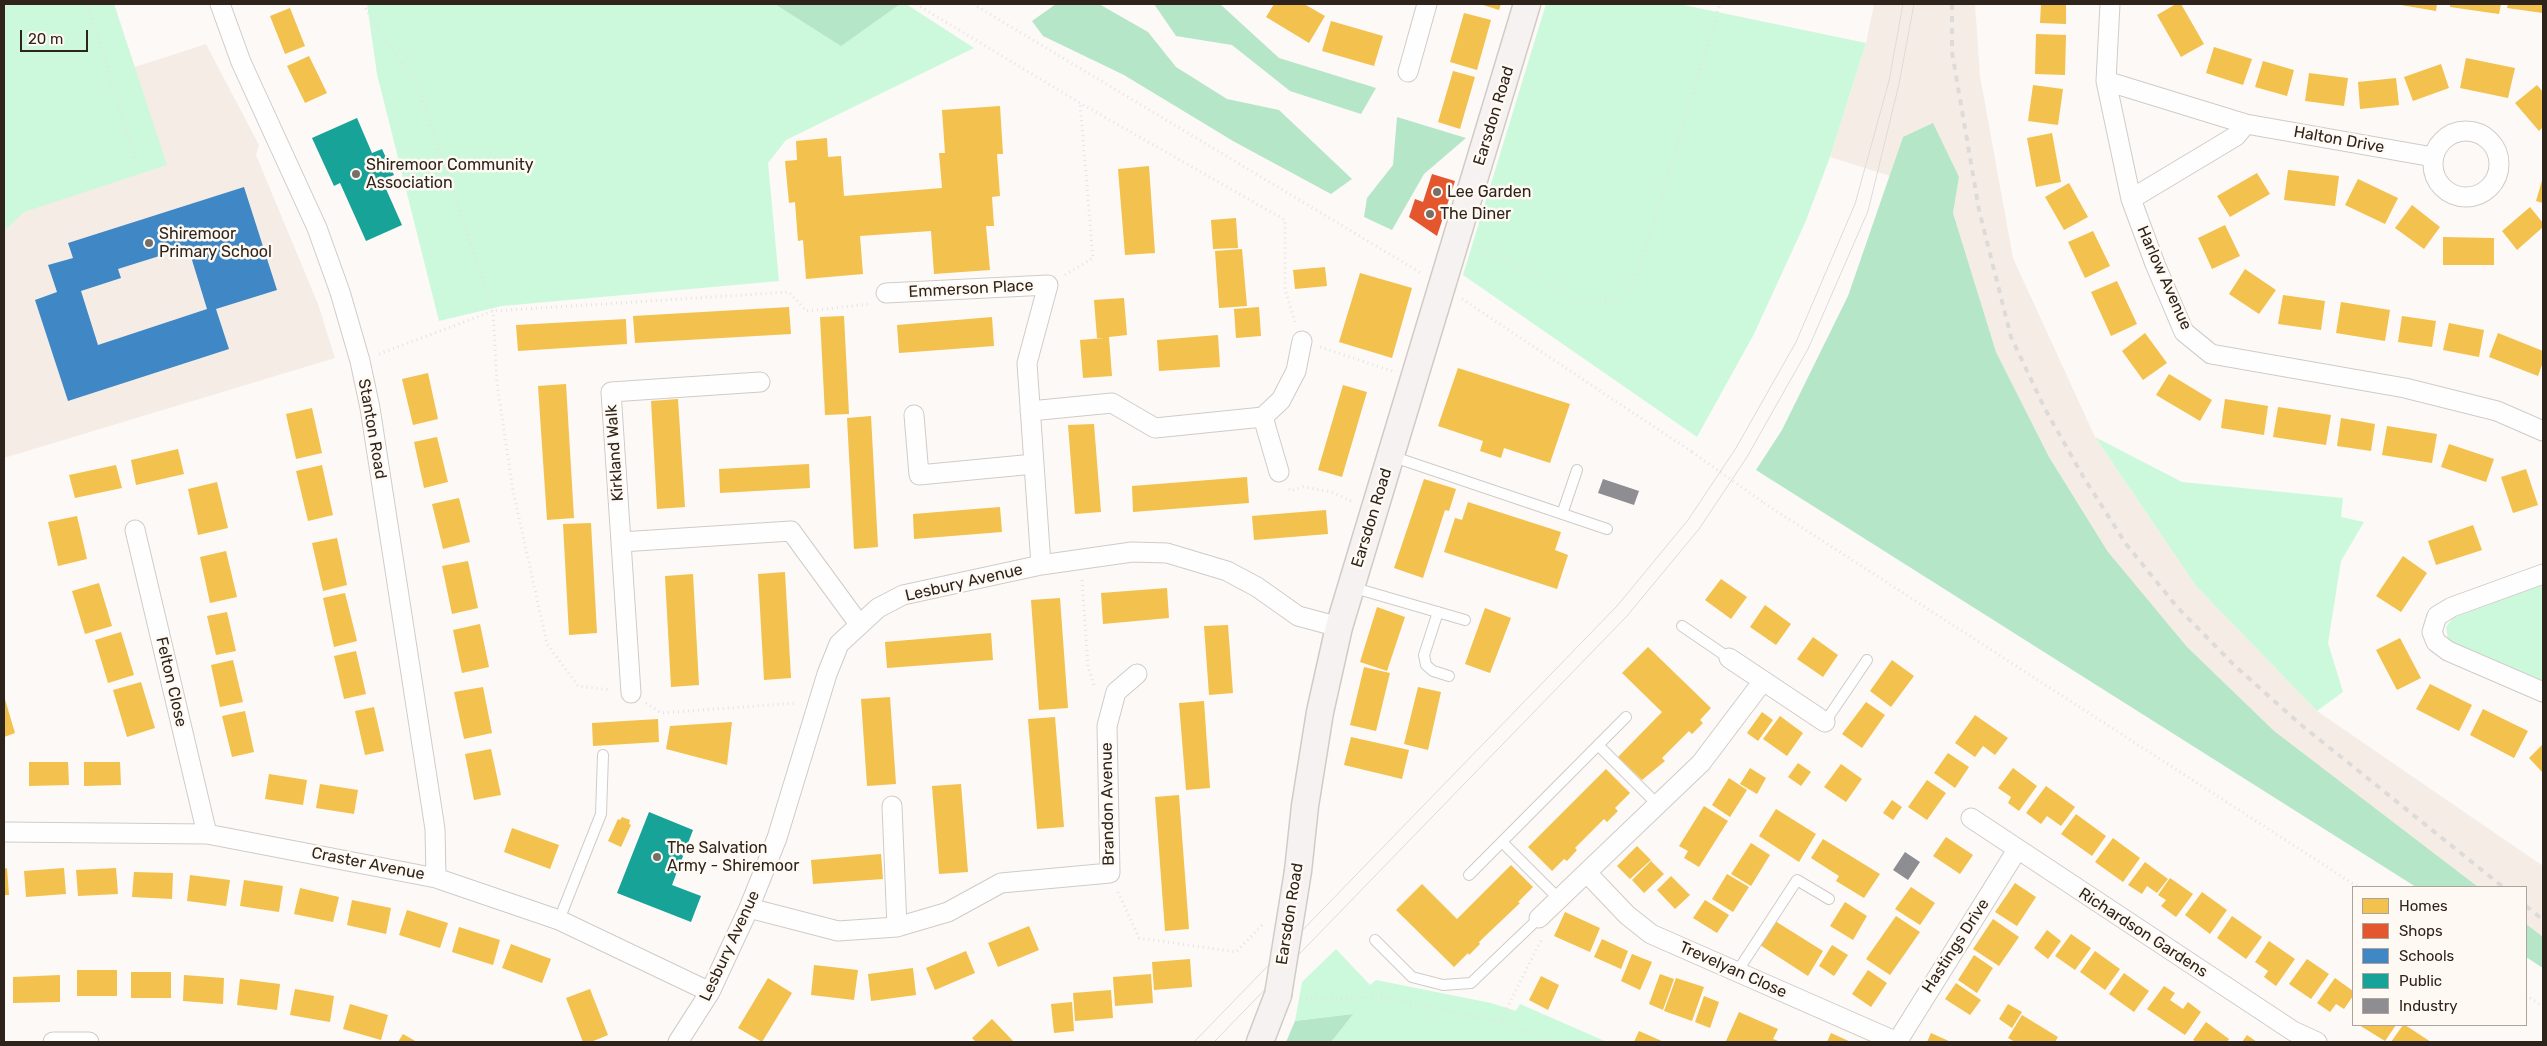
<!DOCTYPE html>
<style>
body{margin:0}
#map{position:relative;width:2547px;height:1046px;overflow:hidden;background:#fcf9f7;font-family:Rubik,sans-serif}
canvas{display:block}
.frame{position:absolute;inset:0;border:5px solid #2e241b;pointer-events:none}
.legend{position:absolute;left:2352px;top:886px;width:175px;height:140px;box-sizing:border-box;background:#fff9f4;border:1px solid #aba49d;margin:0;padding:6px 9px;list-style:none;font-size:15px;color:#2e241b}
.legend li{display:flex;align-items:center;gap:10px;height:25px}
.legend b{width:25px;border:1px solid #aba49d}
.scale{position:absolute;left:20px;top:30px;width:68px;height:22px;box-sizing:border-box;border:2px solid #2e241b;border-top:0;padding-left:6px;font-size:15px;line-height:18px;white-space:nowrap;color:#2e241b;-webkit-text-stroke:4px #fff9f4;paint-order:stroke}
</style>
<div id="map">
<canvas width="2547" height="1046"></canvas>
<div class="frame"></div>
<ul class="legend">
<li><b style="height:14px;background:#f2c14e"></b>Homes</li>
<li><b style="height:14px;background:#e4572e"></b>Shops</li>
<li><b style="height:14px;background:#3f88c5"></b>Schools</li>
<li><b style="height:14px;background:#17a398"></b>Public</li>
<li><b style="height:14px;background:#8d8d92"></b>Industry</li>
</ul>
<div class="scale">20 m</div>
</div>
<script>
const ctx = document.querySelector('canvas').getContext('2d');
ctx.lineJoin = 'round';
function fillPath(path, color) {
  ctx.fillStyle = color;
  ctx.fill(path, 'evenodd');
}
function toPath(rows) {
  const path = new Path2D();
  for (const r of rows) {
    if (r.length === 3) {
      path.moveTo(r[0] + r[2], r[1]);
      path.arc(r[0], r[1], r[2], 0, 2 * Math.PI);
      continue;
    }
    path.moveTo(r[0], r[1]);
    for (let i = 2; i < r.length; i += 2) path.lineTo(r[i], r[i + 1]);
  }
  return path;
}
function trace(path, color, width, dash) {
  ctx.strokeStyle = color;
  ctx.lineWidth = width;
  ctx.lineCap = dash ? 'butt' : 'round';
  ctx.setLineDash(dash || []);
  ctx.stroke(path);
}
function write(font, color, halo, rows, align = 'center') {
  ctx.font = font + ' Rubik,sans-serif';
  ctx.lineWidth = 5;
  ctx.setLineDash([]);
  ctx.textBaseline = 'middle';
  ctx.strokeStyle = halo;
  ctx.fillStyle = color;
  for (const [text, x, y, turn = 0] of rows) {
    ctx.save();
    ctx.translate(x, y);
    ctx.rotate((+turn || 0) * Math.PI / 180);
    ctx.textAlign = isNaN(turn) ? turn : align;
    if (halo) ctx.strokeText(text, 0, 0);
    ctx.fillText(text, 0, 0);
    ctx.restore();
  }
}
fillPath(toPath([
 [4,4,114,4,135,67,206,44,259,145,256,155,318,304,335,358,4,458],
 [1874,4,1975,4,1980,76,2013,258,2095,437,2196,586,2317,711,2543,866,2543,968,2526,956,2526,887,2437,887,2231,726,2108,552,2049,457,1996,352,1953,213,1959,177,1903,137,1890,176,1830,157,1866,43]
]), '#f5ede5');
fillPath(toPath([
 [4,4,114,4,167,165,24,212,4,231],
 [367,4,906,4,974,48,786,140,768,163,779,281,502,306,439,321,377,74],
 [1546,4,1679,4,1866,43,1830,157,1805,223,1754,334,1697,437,1463,275],
 [2095,437,2182,482,2343,498,2341,517,2364,522,2341,561,2328,643,2343,692,2317,711,2196,586],
 [2540,585,2543,586,2543,686,2457,648,2448,639,2446,627,2453,618],
 [1336,949,1370,985,1376,980,1491,1003,1516,1011,1520,1004,1607,1042,1331,1042,1352,1014,1295,1021,1302,982]
]), '#ccf9dc');
fillPath(toPath([
 [775,4,900,4,841,46],
 [1056,4,1099,4,1148,32,1176,67,1227,99,1279,110,1352,179,1331,194,1233,141,1124,75,1043,36,1032,21],
 [1154,4,1220,4,1279,58,1376,88,1361,114,1290,91,1232,45,1176,36],
 [1397,117,1466,138,1424,174,1392,230,1364,217,1367,198,1393,165],
 [1933,123,1959,177,1953,213,1996,352,2049,457,2108,552,2187,647,2274,731,2478,887,2416,887,1756,470,1782,430,1848,296,1903,137],
 [2526,924,2543,937,2543,968,2526,957],
 [1353,1014,1331,1042,1286,1042,1295,1021]
]), '#b4e6c7');
fillPath(toPath([
 [1274,4,1304,4,1325,16,1309,43,1266,17],
 [1480,4,1501,4,1499,10],
 [2041,4,2066,4,2066,24,2040,23],
 [2176,4,2181,4,2204,44,2181,57,2157,15],
 [2395,4,2437,4,2436,11],
 [2450,4,2501,4,2499,14,2450,7],
 [2508,4,2543,4,2543,13,2507,8],
 [290,8,305,46,285,54,270,16],
 [1464,13,1491,20,1477,70,1450,62],
 [1331,21,1383,36,1374,66,1322,51],
 [2036,34,2066,35,2065,75,2035,74],
 [2214,47,2252,59,2243,85,2206,73],
 [309,56,327,93,305,103,287,66],
 [2466,58,2515,68,2508,98,2460,88],
 [2263,61,2294,70,2287,96,2255,87],
 [2441,64,2449,88,2413,101,2404,77],
 [1453,71,1475,77,1460,129,1438,122],
 [2309,73,2348,78,2344,106,2305,101],
 [2396,78,2399,105,2360,109,2358,82],
 [2033,85,2063,89,2058,125,2028,121],
 [2537,85,2543,92,2543,127,2539,131,2515,103],
 [1000,106,1003,154,997,154,1000,196,992,197,994,226,986,226,990,270,934,274,931,231,860,236,863,274,806,279,803,240,798,241,795,202,789,203,785,161,797,160,796,141,827,138,828,157,841,156,844,196,942,188,939,153,945,153,942,110],
 [2052,133,2061,182,2036,187,2027,138],
 [1149,166,1155,253,1125,255,1118,169],
 [2288,170,2339,176,2335,206,2284,200],
 [2257,173,2270,194,2230,217,2217,196],
 [2543,177,2543,203,2536,201],
 [2358,179,2398,198,2385,224,2345,205],
 [2069,183,2088,217,2064,230,2045,197],
 [2412,205,2440,227,2424,249,2395,228],
 [2530,207,2543,223,2543,227,2517,250,2502,231],
 [1236,218,1238,248,1213,249,1211,220],
 [2225,225,2240,256,2212,269,2198,238],
 [2093,231,2110,266,2085,278,2068,242],
 [2443,237,2494,238,2494,265,2443,265],
 [1242,249,1247,306,1219,308,1215,251],
 [1325,267,1327,286,1295,289,1293,270],
 [2245,269,2276,290,2259,314,2229,294],
 [1360,273,1412,288,1392,358,1339,342],
 [2117,281,2137,324,2111,336,2091,292],
 [2283,295,2325,301,2321,330,2278,324],
 [1124,298,1127,335,1109,337,1112,376,1083,378,1080,340,1104,338,1097,338,1094,300],
 [2341,302,2390,310,2385,341,2336,333],
 [789,307,791,334,635,343,633,316],
 [1259,307,1261,336,1236,338,1234,309],
 [844,316,849,414,825,415,820,317],
 [2402,316,2436,321,2432,347,2398,342],
 [992,317,994,346,899,353,897,325],
 [626,319,627,344,518,351,516,325],
 [2449,323,2484,330,2479,357,2443,350],
 [2145,333,2167,363,2143,380,2122,351],
 [2498,333,2543,351,2543,362,2538,376,2489,357],
 [1218,335,1220,367,1159,371,1157,340],
 [1458,368,1570,404,1550,463,1504,448,1501,458,1480,451,1483,441,1438,426],
 [428,373,438,419,413,425,402,379],
 [2169,374,2212,400,2200,421,2156,395],
 [566,384,574,518,547,520,538,386],
 [1343,385,1367,392,1342,477,1318,470],
 [678,399,685,507,657,509,651,401],
 [2225,399,2268,406,2264,435,2221,428],
 [2278,407,2331,415,2326,445,2273,437],
 [312,408,322,453,296,459,286,414],
 [871,416,878,547,854,549,847,418],
 [2341,418,2375,424,2371,451,2337,446],
 [1094,424,1101,512,1075,514,1068,425],
 [2387,426,2437,434,2432,463,2382,455],
 [437,437,448,482,424,488,414,442],
 [2449,444,2494,459,2486,482,2441,467],
 [178,449,184,474,136,485,131,460],
 [809,464,810,488,720,493,719,469],
 [116,465,122,488,75,498,69,475],
 [322,465,333,515,308,521,296,471],
 [2526,469,2538,505,2513,513,2501,477],
 [1247,477,1249,503,1133,512,1132,486],
 [1424,479,1456,489,1449,511,1445,510,1423,578,1394,568],
 [217,482,228,528,198,535,188,489],
 [459,498,470,542,443,549,432,504],
 [1468,502,1561,532,1555,550,1568,555,1557,589,1444,552,1455,518,1462,520],
 [1000,507,1002,532,914,539,913,514],
 [1326,510,1328,534,1254,540,1252,516],
 [77,516,87,559,58,566,48,522],
 [591,523,597,633,569,635,563,524],
 [2473,525,2482,550,2436,565,2428,541],
 [337,538,347,585,323,591,312,543],
 [226,551,237,597,210,603,200,557],
 [2403,556,2427,573,2401,612,2376,596],
 [468,561,478,608,452,614,442,566],
 [785,572,791,678,764,680,758,574],
 [693,574,699,685,671,687,665,576],
 [1721,579,1747,597,1731,619,1705,600],
 [99,583,112,626,85,634,72,591],
 [1167,588,1169,618,1103,624,1101,593],
 [345,593,357,641,334,647,323,598],
 [1060,598,1068,708,1039,710,1031,600],
 [1765,605,1791,624,1776,645,1750,627],
 [1377,607,1405,617,1387,671,1360,662],
 [1485,608,1511,618,1490,673,1465,664],
 [227,612,236,651,216,655,207,616],
 [480,624,489,667,462,673,453,630],
 [1228,625,1233,693,1209,695,1204,626],
 [121,632,134,675,108,683,95,640],
 [991,633,993,660,887,668,885,642],
 [1813,637,1838,655,1823,677,1797,659],
 [2400,638,2421,678,2397,690,2376,650],
 [1648,647,1711,708,1700,720,1703,723,1692,734,1689,731,1662,758,1665,761,1642,780,1618,757,1662,712,1622,673],
 [356,651,366,694,344,699,334,656],
 [233,660,243,702,220,707,211,665],
 [1892,660,1914,676,1891,707,1870,691],
 [1364,667,1390,673,1376,731,1350,725],
 [141,682,155,728,127,737,113,690],
 [2430,684,2472,705,2459,731,2416,709],
 [483,687,492,733,464,739,454,692],
 [1418,687,1441,692,1428,750,1404,744],
 [4,696,15,733,4,737],
 [890,697,896,784,867,786,861,699],
 [1204,701,1210,788,1186,790,1179,703],
 [1866,702,1885,715,1862,748,1842,734],
 [374,707,384,751,365,755,355,711],
 [2483,709,2528,731,2514,758,2470,735],
 [245,711,254,752,232,757,222,716],
 [1762,712,1773,720,1758,741,1747,733],
 [1975,715,2008,738,1995,755,1983,746,1975,757,1955,743],
 [1780,716,1803,733,1787,756,1763,739],
 [1055,717,1064,827,1037,829,1028,719],
 [658,719,659,742,593,746,592,723],
 [732,722,727,765,666,749,670,726],
 [1351,737,1409,750,1402,779,1344,765],
 [2543,744,2543,773,2529,758],
 [491,749,501,795,474,800,465,754],
 [1948,753,1969,767,1955,788,1934,773],
 [29,762,68,762,69,785,29,786],
 [84,762,120,762,121,785,84,786],
 [1798,763,1811,772,1801,786,1788,777],
 [1841,764,1862,779,1846,802,1824,787],
 [1750,768,1766,778,1757,794,1740,784],
 [2013,768,2037,786,2019,811,2008,803,2011,797,1998,788],
 [1606,769,1630,793,1615,808,1618,811,1607,822,1604,819,1575,848,1577,850,1567,861,1564,859,1552,871,1528,847],
 [269,774,307,780,303,805,265,799],
 [1729,778,1747,790,1730,817,1712,805],
 [1927,780,1946,793,1927,820,1908,807],
 [320,784,358,790,354,814,316,808],
 [961,784,968,872,939,874,932,786],
 [2046,786,2075,807,2061,826,2047,816,2041,824,2026,813],
 [1179,795,1189,929,1165,931,1155,797],
 [1892,800,1902,807,1893,820,1883,813],
 [1704,806,1728,821,1699,867,1684,858,1688,851,1679,846],
 [1776,809,1816,834,1799,862,1759,836],
 [2076,814,2106,836,2092,856,2061,834],
 [622,817,630,820,629,824,631,825,621,847,608,841,618,819,620,820],
 [512,828,559,845,550,869,504,852],
 [1946,837,1973,855,1960,874,1933,856],
 [2113,838,2140,858,2123,882,2095,862],
 [1823,839,1880,874,1864,898,1836,881,1839,876,1811,858],
 [1751,843,1770,855,1751,886,1731,874],
 [1637,846,1651,860,1630,879,1617,866],
 [881,854,883,879,813,884,811,860],
 [1651,861,1664,874,1644,893,1632,880],
 [2145,862,2168,879,2157,893,2147,886,2142,894,2128,885],
 [1511,865,1533,887,1518,902,1520,903,1479,942,1480,944,1469,955,1468,953,1454,967,1396,910,1422,884,1457,919],
 [7,868,9,895,4,895,4,869],
 [64,868,66,894,26,897,24,871],
 [116,868,118,894,78,896,76,870],
 [134,872,173,873,172,899,132,897],
 [1727,874,1749,887,1733,912,1712,899],
 [190,875,230,880,226,906,187,901],
 [1671,876,1690,895,1675,909,1657,890],
 [2170,878,2193,894,2176,917,2161,906,2166,900,2158,895],
 [244,880,283,886,279,912,240,906],
 [2015,883,2036,897,2017,926,1995,912],
 [1911,887,1935,903,1920,925,1895,909],
 [300,888,339,897,333,922,294,914],
 [2202,892,2227,910,2210,934,2185,915],
 [352,900,391,908,386,934,347,925],
 [1705,900,1729,915,1717,933,1693,918],
 [1845,902,1867,916,1853,940,1830,926],
 [407,910,448,923,440,948,399,935],
 [1565,912,1600,928,1590,952,1554,936],
 [1896,916,1920,932,1890,975,1866,959],
 [2232,916,2262,937,2246,959,2217,938],
 [1993,919,2019,937,1999,966,1973,949],
 [1775,921,1823,951,1808,976,1760,945],
 [1029,926,1039,950,998,967,988,943],
 [459,927,500,940,493,965,452,952],
 [2047,930,2061,941,2048,959,2034,948],
 [2071,934,2091,948,2075,970,2055,956],
 [1602,939,1628,951,1621,969,1594,957],
 [2269,941,2295,959,2276,986,2264,977,2268,971,2255,962],
 [511,944,551,959,542,983,502,968],
 [1832,945,1848,955,1834,976,1819,966],
 [966,951,975,973,935,990,926,968],
 [2095,951,2120,969,2105,990,2080,972],
 [1632,954,1652,962,1640,990,1621,981],
 [1974,955,1993,968,1977,993,1958,980],
 [1190,959,1192,987,1154,990,1152,962],
 [2307,959,2329,974,2311,999,2289,984],
 [814,965,858,970,854,1000,811,995],
 [913,968,916,995,871,1001,868,974],
 [77,970,117,970,117,996,77,996],
 [1868,970,1887,983,1871,1007,1852,994],
 [131,972,171,972,171,998,131,998],
 [2124,973,2149,991,2134,1012,2109,994],
 [1151,974,1153,1003,1115,1006,1113,977],
 [1660,974,1674,979,1663,1010,1649,1004],
 [60,975,60,1002,13,1003,13,977],
 [184,975,224,978,223,1004,183,1001],
 [1541,976,1559,985,1548,1010,1529,1000],
 [768,978,792,993,762,1042,738,1028],
 [1676,978,1704,987,1692,1021,1664,1011],
 [2335,978,2353,991,2353,996,2344,1009,2336,1004,2330,1012,2317,1003],
 [240,979,280,984,277,1010,237,1005],
 [1956,983,1981,1000,1970,1015,1945,999],
 [2164,986,2175,993,2170,1000,2183,1009,2188,1002,2201,1012,2185,1035,2147,1009],
 [295,989,334,996,330,1022,290,1015],
 [590,989,608,1035,591,1042,583,1042,566,998],
 [1111,990,1113,1018,1075,1021,1073,993],
 [1704,996,1719,1002,1710,1028,1695,1022],
 [1072,1002,1074,1031,1054,1033,1051,1004],
 [350,1004,388,1015,381,1040,343,1029],
 [2008,1004,2022,1012,2012,1028,1999,1019],
 [1739,1012,1778,1029,1773,1039,1781,1042,1726,1041],
 [2022,1015,2058,1037,2055,1042,2015,1042,2008,1038],
 [992,1019,1014,1042,976,1042,972,1038],
 [2206,1022,2229,1039,2227,1042,2197,1042,2193,1040],
 [2359,1025,2396,1025,2385,1041],
 [2403,1025,2405,1025,2431,1042,2391,1042],
 [1639,1031,1664,1042,1634,1042],
 [1831,1033,1851,1042,1827,1042],
 [1931,1033,1951,1042,1927,1042],
 [403,1034,417,1042,398,1042],
 [2247,1035,2257,1042,2242,1042]
]), '#f2c14e');
fillPath(toPath([
 [1432,174,1455,181,1437,236,1409,217,1415,199,1423,202]
]), '#e4572e');
fillPath(toPath([
 [244,187,277,290,216,309,229,349,68,401,35,300,57,292,48,265,73,258,68,243],
 [188,247,207,309,98,345,81,291,121,278,118,269]
]), '#3f88c5');
fillPath(toPath([
 [357,118,372,153,382,149,394,175,382,180,402,225,366,241,340,183,334,186,312,138],
 [649,812,693,830,672,885,701,896,691,922,617,893]
]), '#17a398');
fillPath(toPath([
 [1603,479,1639,491,1634,505,1598,493],
 [1905,852,1920,862,1908,880,1893,870]
]), '#8d8d92');
const lane = toPath([
 [1391,456,1607,529],
 [1562,514,1577,470],
 [1351,587,1465,620],
 [1438,612,1424,655,1426,665,1433,671,1449,676],
 [1682,626,1729,658],
 [1825,722,1867,660],
 [1598,745,1658,805],
 [1502,842,1559,899],
 [1469,875,1626,717],
 [559,920,601,814,603,755],
 [1375,940,1412,977,1443,985,1471,983,1539,918],
 [1737,972,1797,880,1829,899]
]);
const street = toPath([
 [220,4,241,62,317,228,340,292,360,361,370,408,435,829,436,878],
 [2110,4,2106,81,2131,199,2155,264,2184,332,2211,354,2405,388,2497,411,2543,431],
 [1408,72,1427,4],
 [2106,81,2246,124,2433,157],
 [2466,164,33],
 [2131,199,2236,136,2246,124],
 [886,293,1048,285,1027,363,1041,565],
 [1030,411,1112,403,1155,428,1263,417,1281,400,1296,371,1302,341],
 [914,415,919,475,1034,464],
 [1263,417,1279,472],
 [135,530,207,834],
 [621,542,791,531,859,624],
 [2543,574,2452,607,2437,616,2432,632,2436,642,2448,651,2543,692],
 [1729,658,1825,722],
 [631,693,611,392,760,382],
 [892,806,897,927],
 [1971,818,2293,1031,2317,1042],
 [4,832,207,834,436,878,559,920,710,992],
 [1587,873,1627,915,1651,934,1897,1042],
 [749,908,838,931,897,927,948,912,1001,883,1110,873,1107,726,1116,692,1137,674],
 [1539,918,1701,763,1763,681],
 [53,1042,89,1042],
 [678,1042,710,992,749,908,777,838,827,674,839,644,878,608,903,595,1041,565,1132,552,1167,553,1227,571,1257,587,1298,616,1339,627],
 [1897,1042,2017,850]
]);
const secondary = toPath([
 [1298,871,1305,806,1320,712,1339,627,1527,4],
 [1260,1042,1278,995]
]);
trace(lane, '#d1cbc6', 12);
trace(street, '#d1cbc6', 21);
trace(secondary, '#d1cbc6', 29);
trace(toPath([
 [87,4,137,163],
 [363,4,381,35,418,85,493,311,497,384,513,491,547,644,578,686,611,690],
 [916,4,1080,103,1285,220,1285,289,1295,322],
 [973,4,1421,273],
 [1478,248,1581,301,1615,301,1635,284,1720,4],
 [1065,275,1093,258,1080,103],
 [1462,299,1692,452],
 [1320,347,1392,371],
 [379,354,493,311,789,292,806,311,870,304],
 [1289,489,1291,491,1303,487,1332,492,1353,502],
 [1764,503,2358,887],
 [1082,580,1088,666,1095,688],
 [646,703,661,713,797,703],
 [1118,892,1139,938,1236,952,1264,923],
 [2526,995,2543,1007],
 [1301,999,1384,997,1500,1022,1549,1042],
 [1500,1022,1541,940]
]), '#e5e4e3', 3, [1, 4]);
trace(lane, '#fffefe', 10);
trace(street, '#fffefe', 19);
trace(secondary, '#f7f2f2', 26);
trace(toPath([
 [1194,1042,1617,606,1688,520,1736,448,1796,342,1855,204,1889,81,1903,4],
 [1214,1042,1627,616,1699,529,1747,457,1808,349,1868,211,1899,84,1914,4]
]), '#dddbda', 1);
trace(toPath([
 [1952,4,1952,52,1979,210,2011,337,2045,409,2084,478,2126,544,2177,607,2236,667,2300,724,2503,887],
 [2526,906,2543,920]
]), '#dddbda', 4, [6, 6]);
const secondaryBridge = toPath([
 [1278,995,1298,871]
]);
trace(secondaryBridge, '#d1cbc6', 29, []);
trace(toPath([
 [1692,452,1764,503]
]), '#e5e4e3', 3, [1, 4]);
trace(secondaryBridge, '#f7f2f2', 26);
for (const [x, y, r, color] of [
 [356,174,5,"#766f68"],
 [1437,192,5,"#766f68"],
 [1430,214,5,"#766f68"],
 [149,243,5,"#766f68"],
 [657,857,5,"#766f68"]
]) {
  const dot = new Path2D();
  dot.arc(x, y, r, 0, 2 * Math.PI);
  ctx.fillStyle = color;
  ctx.fill(dot);
  trace(dot, '#fff9f4', 2);
}
write('16px', '#2e241b', '#fff9f4', [
 ["Earsdon Road",1494,116,-73],
 ["Halton Drive",2339,140,10],
 ["Harlow Avenue",2164,278,66],
 ["Emmerson Place",971,289,-3],
 ["Stanton Road",372,429,80],
 ["Kirkland Walk",615,453,-94],
 ["Earsdon Road",1372,518,-73],
 ["Lesbury Avenue",964,583,-13],
 ["Felton Close",171,682,77],
 ["Brandon Avenue",1108,804,-91],
 ["Craster Avenue",368,864,11],
 ["Earsdon Road",1290,914,-81],
 ["Richardson Gardens",2143,933,33],
 ["Lesbury Avenue",730,946,-65],
 ["Hastings Drive",1956,946,-57],
 ["Trevelyan Close",1733,970,24]
]);
write('16px', '#2e241b', '#fff9f4', [
 ["Shiremoor Community",366,165],
 ["Association",366,183],
 ["Lee Garden",1447,192],
 ["The Diner",1440,214],
 ["Shiremoor",159,234],
 ["Primary School",159,252],
 ["The Salvation",667,848],
 ["Army - Shiremoor",667,866]
], 'left');
</script>
